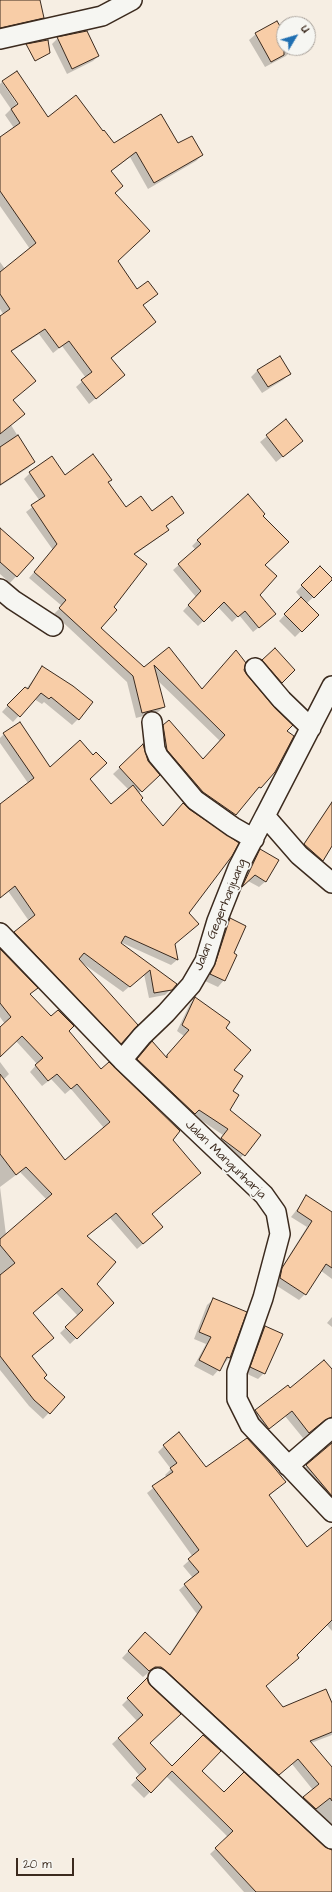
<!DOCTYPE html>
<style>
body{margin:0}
#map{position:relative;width:332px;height:1892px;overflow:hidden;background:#f6eee3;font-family:"Architects Daughter",sans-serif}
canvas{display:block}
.north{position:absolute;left:276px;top:16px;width:40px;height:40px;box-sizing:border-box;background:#f6f6f2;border:1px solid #aba49d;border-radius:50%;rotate:52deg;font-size:11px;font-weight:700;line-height:16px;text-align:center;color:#3b2a1e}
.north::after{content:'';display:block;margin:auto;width:14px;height:18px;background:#1f6fb2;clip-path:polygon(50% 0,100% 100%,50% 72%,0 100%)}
.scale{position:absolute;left:16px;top:1858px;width:58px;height:18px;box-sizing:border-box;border:2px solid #3b2a1e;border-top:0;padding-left:5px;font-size:12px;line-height:14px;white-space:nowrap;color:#3b2a1e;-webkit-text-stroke:3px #f6f6f2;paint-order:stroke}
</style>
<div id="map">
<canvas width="332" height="1892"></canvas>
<div class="north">U</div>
<div class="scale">20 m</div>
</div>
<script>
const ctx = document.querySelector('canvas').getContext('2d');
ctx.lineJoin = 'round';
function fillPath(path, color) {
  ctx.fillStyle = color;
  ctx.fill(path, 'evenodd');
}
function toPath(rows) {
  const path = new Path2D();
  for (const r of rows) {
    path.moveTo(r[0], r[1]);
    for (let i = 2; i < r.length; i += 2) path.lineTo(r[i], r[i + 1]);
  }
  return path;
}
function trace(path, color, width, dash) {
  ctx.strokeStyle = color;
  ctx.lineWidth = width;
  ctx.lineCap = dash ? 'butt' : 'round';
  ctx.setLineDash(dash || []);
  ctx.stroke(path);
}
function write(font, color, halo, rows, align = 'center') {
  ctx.font = font + ' "Architects Daughter",sans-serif';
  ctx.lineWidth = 3.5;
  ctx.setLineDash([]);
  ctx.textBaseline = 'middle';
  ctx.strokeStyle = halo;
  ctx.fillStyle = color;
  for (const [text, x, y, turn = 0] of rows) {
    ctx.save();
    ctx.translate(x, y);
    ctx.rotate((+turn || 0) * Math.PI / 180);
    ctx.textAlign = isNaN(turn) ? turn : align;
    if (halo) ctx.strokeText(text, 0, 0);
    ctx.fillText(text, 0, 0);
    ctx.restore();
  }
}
fillPath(toPath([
 [0,0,37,0,43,18,37,24,0,32],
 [86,32,98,56,93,61,67,74,52,44,58,38],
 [256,34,284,35,284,48,292,49,286,56,265,67,249,40],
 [2,82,20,109,103,133,114,144,178,145,202,155,196,161,148,189,130,157,110,172,114,194,117,261,137,290,157,294,142,306,155,322,110,359,117,381,89,404,76,387,86,378,62,346,53,353,39,334,11,352,34,381,12,401,11,425,34,462,28,468,0,486,0,318,4,315,0,309,0,262,5,269,30,249,0,206,0,138,14,128,5,115,11,109,0,93,0,84],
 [258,370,290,373,283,380,262,393,251,377],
 [286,421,302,441,276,462,260,442],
 [30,473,64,476,107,483,126,509,152,512,183,513,165,527,167,530,162,535,134,555,113,607,100,628,144,668,168,649,202,690,243,670,286,731,275,771,254,793,253,792,229,820,162,756,158,732,169,722,203,760,220,741,156,679,164,707,158,712,136,718,127,682,54,614,62,606,29,578,53,550,26,512,40,501,24,479],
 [261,516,264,565,258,595,269,619,253,632,239,615,232,622,218,607,198,626,183,611,196,597,173,570,196,550,192,546,198,540],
 [0,530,33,558,10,583,0,574],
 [320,567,332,579,306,604,317,615,295,637,279,621,301,598,296,592],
 [263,661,288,676,275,688,257,667],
 [42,668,78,719,72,725,44,702,42,704,34,699,13,722,2,712,18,694,26,689],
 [4,734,50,768,89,779,111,806,129,790,113,774,143,746,152,781,138,794,140,800,162,827,183,804,188,913,174,944,177,960,171,965,118,941,176,984,165,995,149,998,144,974,123,992,81,962,121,1043,115,1049,9,938,29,921,8,891,0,898,0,805,28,783,0,743,0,738],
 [332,802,332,844,316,866,299,851],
 [261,850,266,881,259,887,248,881,238,890,254,856],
 [230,920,233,954,224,980,218,987,205,981,210,972,224,926],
 [0,951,36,988,29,995,51,1018,67,1031,101,1070,171,1140,151,1215,156,1233,137,1249,110,1218,86,1237,96,1284,113,1303,70,1344,60,1333,78,1316,56,1293,32,1313,53,1338,32,1356,43,1378,64,1397,43,1419,29,1406,0,1370,0,1062,9,1074,3,1080,65,1161,104,1128,71,1089,65,1094,51,1079,42,1086,30,1072,37,1064,16,1041,0,1056,0,1029,5,1024,0,1017],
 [20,1172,47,1200,6,1235,0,1187],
 [195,998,224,1028,233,1070,228,1110,260,1135,238,1161,216,1144,223,1135,193,1115,132,1065,147,1048,165,1057,184,1036,177,1031,190,1004],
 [307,1197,332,1213,332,1279,320,1270,305,1294,299,1300,274,1284,277,1275,307,1227,291,1217],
 [214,1299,229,1358,213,1376,194,1366,206,1344,194,1339,207,1305],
 [332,1317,332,1327,327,1323],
 [265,1327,264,1373,258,1379,245,1373,259,1333],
 [332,1371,332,1426,330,1423,323,1423,303,1438,285,1416,262,1434,250,1417,287,1386,290,1390],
 [332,1444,332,1508,301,1471],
 [164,1446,206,1468,284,1482,269,1496,307,1548,332,1528,332,1631,326,1624,266,1686,283,1708,332,1706,332,1735,311,1743,332,1768,332,1835,298,1804,313,1790,292,1764,272,1780,154,1673,148,1673,143,1677,122,1658,139,1640,168,1656,197,1614,179,1590,193,1578,183,1566,193,1557,147,1493,167,1477,165,1475,171,1469,158,1452],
 [147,1680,148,1743,172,1767,200,1771,224,1794,324,1848,332,1850,332,1892,244,1892,210,1854,228,1837,166,1776,144,1798,131,1785,140,1776,112,1744,137,1721,122,1705]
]), '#0003');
const building = toPath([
 [0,0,40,0,44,18,0,28,0,0],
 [277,21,284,33,284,55,271,62,255,33,277,21],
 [87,31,99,56,72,69,57,37,87,31],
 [48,40,50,53,35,61,26,44,48,40],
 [17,71,48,117,76,95,103,131,104,130,114,143,161,114,178,143,192,136,203,155,154,183,136,152,111,171,123,186,115,193,150,231,118,261,137,289,148,281,158,294,143,305,156,322,111,358,125,375,96,399,81,380,92,372,69,341,59,348,45,329,11,351,36,381,13,400,25,414,0,434,0,316,10,309,0,294,0,272,36,243,0,191,0,137,20,123,11,109,18,104,2,81,17,71],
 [280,356,291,374,268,387,257,370,280,356],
 [286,419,303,441,283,457,266,435,286,419],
 [18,435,35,462,0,485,0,447,18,435],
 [93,454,112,480,108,482,126,507,141,496,152,511,172,496,184,513,166,526,169,530,134,554,147,564,114,607,117,610,101,628,144,667,169,647,202,689,236,650,246,663,244,670,247,675,274,707,293,725,287,731,294,736,275,772,261,788,259,787,236,815,203,792,167,750,163,725,169,720,203,759,225,735,154,665,165,707,142,713,133,676,59,608,66,600,34,572,57,544,31,505,45,496,29,472,52,456,65,475,93,454],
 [248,494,265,514,263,516,289,542,265,565,277,576,260,595,276,614,259,628,245,611,238,617,224,602,204,622,188,605,201,591,178,564,201,544,197,540,248,494],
 [0,528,34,558,17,577,0,562,0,528],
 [320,566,332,578,332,580,314,598,301,585,320,566],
 [301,597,319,615,302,632,284,614,301,597],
 [275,648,295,670,282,683,262,660,275,648],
 [42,666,73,686,93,702,79,720,51,697,49,699,41,693,20,717,7,705,25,687,28,689,42,666],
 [20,722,50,767,80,740,93,755,96,752,107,763,90,779,111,804,133,785,143,798,141,800,163,826,183,803,189,809,239,843,232,856,189,913,199,924,175,944,178,960,125,936,121,943,177,984,172,990,154,993,150,970,130,987,84,953,79,959,138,1025,121,1044,14,932,35,915,15,886,0,898,0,804,34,778,3,733,20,722],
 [143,744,148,761,160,775,142,792,119,767,143,744],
 [332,802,332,846,323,861,304,844,332,802],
 [260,849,279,860,266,882,255,875,242,887,260,849],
 [230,918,246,926,234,953,237,955,225,981,210,974,215,964,230,918],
 [0,949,38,988,30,994,51,1016,58,1010,74,1026,69,1031,101,1069,109,1062,180,1131,173,1140,201,1173,152,1214,163,1227,143,1244,116,1213,87,1236,116,1262,97,1284,114,1303,77,1339,65,1327,83,1310,62,1288,33,1313,54,1338,32,1356,47,1375,44,1378,65,1397,50,1414,34,1400,0,1356,0,1275,15,1263,0,1245,0,1239,52,1194,26,1167,16,1175,0,1154,0,1074,65,1160,110,1122,77,1084,71,1089,57,1074,48,1081,35,1065,43,1058,22,1036,0,1057,0,1027,11,1017,0,1003,0,949],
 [195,997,230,1022,226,1028,251,1050,234,1070,243,1076,233,1091,239,1095,230,1110,261,1135,245,1156,221,1138,228,1129,199,1110,195,1114,137,1059,152,1041,167,1058,167,1055,189,1030,182,1025,195,997],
 [306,1195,332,1212,332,1268,326,1264,306,1295,280,1278,282,1268,312,1221,297,1211,306,1195],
 [213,1298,247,1312,230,1358,227,1357,220,1371,199,1360,211,1337,199,1332,213,1298],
 [265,1326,283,1334,265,1374,250,1367,265,1326],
 [324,1360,332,1369,332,1417,325,1420,309,1433,292,1411,269,1429,255,1410,288,1385,290,1388,324,1360],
 [179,1432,206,1467,247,1438,272,1465,286,1482,269,1495,307,1547,332,1527,332,1620,297,1655,299,1658,266,1686,283,1707,326,1689,332,1703,332,1732,310,1741,332,1767,332,1801,330,1798,316,1809,303,1797,319,1784,298,1759,279,1775,165,1670,161,1667,155,1667,149,1671,128,1651,145,1632,170,1655,202,1607,184,1584,199,1572,188,1559,199,1550,152,1486,173,1472,170,1468,177,1463,163,1445,179,1432],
 [332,1443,332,1496,306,1465,332,1443],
 [147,1678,151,1686,181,1714,150,1743,172,1766,203,1735,221,1751,202,1771,224,1792,244,1772,325,1847,332,1850,332,1892,256,1892,215,1848,233,1831,172,1771,151,1793,136,1778,146,1769,118,1738,143,1715,127,1698,147,1678]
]);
fillPath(building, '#f8cda7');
trace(building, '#3b2a1e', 1);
const street = toPath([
 [0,39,102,16,132,0],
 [0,589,13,600,53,626],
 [255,668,282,700,311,728],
 [152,722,155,749,158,756,195,800,233,827,254,839],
 [265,816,332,686],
 [0,933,122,1060,264,1195,276,1212,280,1234,263,1298,237,1372,237,1399,250,1425,332,1512],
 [122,1060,142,1036,166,1013,191,985,205,961,217,921,238,868,265,816,299,855,332,883],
 [288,1466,332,1428],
 [158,1678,332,1839]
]);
trace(street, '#3b2a1e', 22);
trace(street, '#f6f6f2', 19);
write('13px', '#3b2a1e', '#f6f6f2', [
 ["Jalan Gegerhanjuang",221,915,-68],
 ["Jalan Mangunharja",225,1160,44]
]);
</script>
